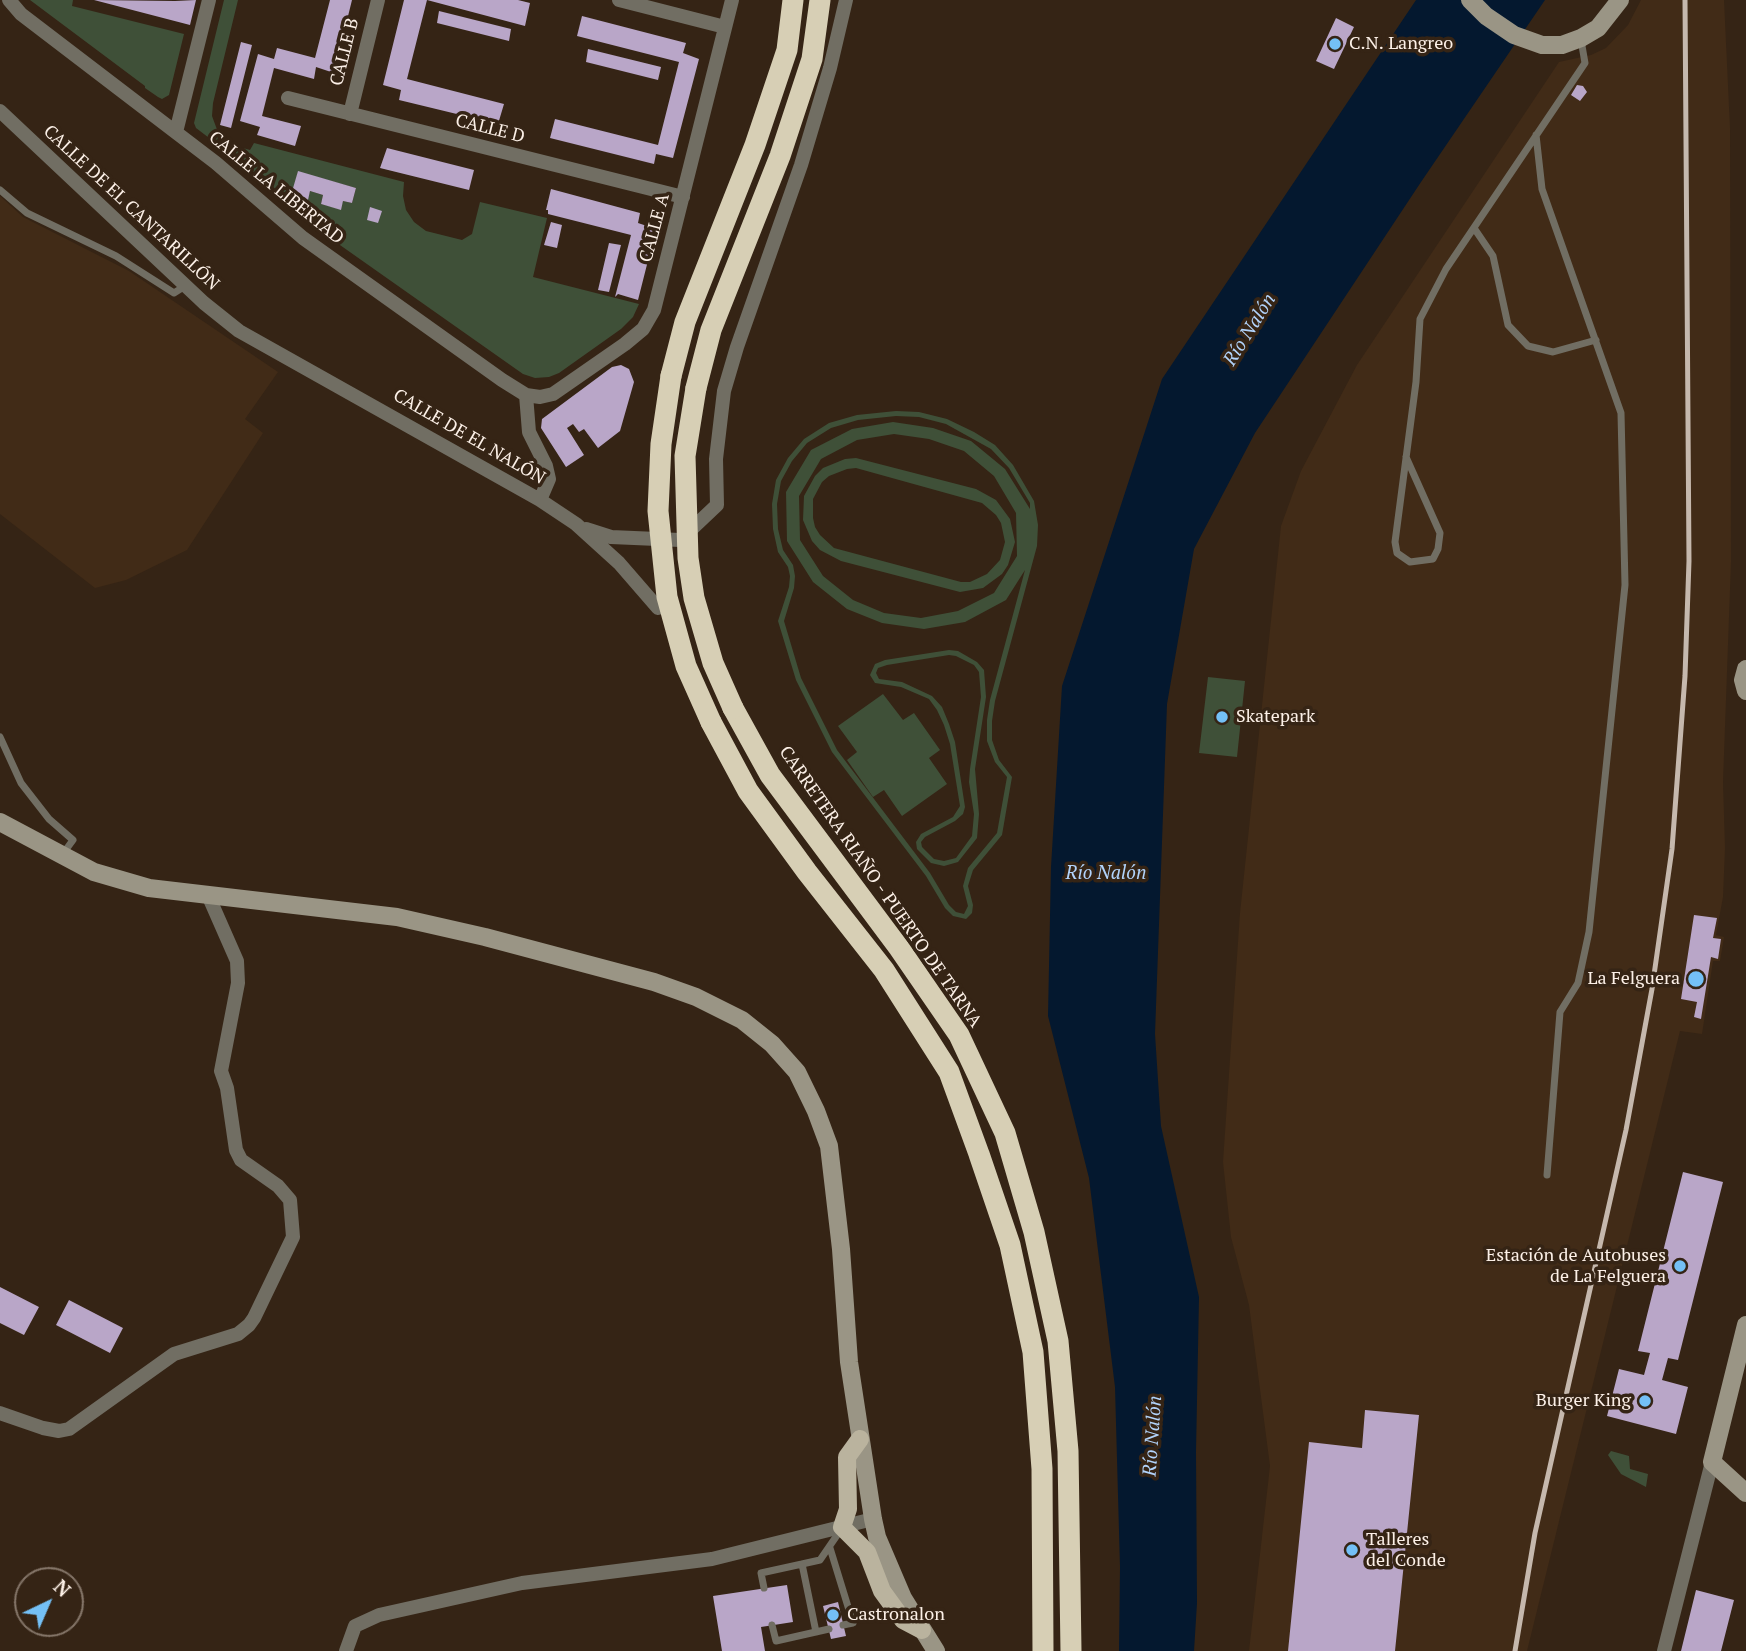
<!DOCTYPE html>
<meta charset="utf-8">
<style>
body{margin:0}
#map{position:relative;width:1746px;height:1651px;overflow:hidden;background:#352415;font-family:"PT Serif",serif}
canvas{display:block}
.north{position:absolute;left:14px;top:1567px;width:70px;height:70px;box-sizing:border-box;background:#352415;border:2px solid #857669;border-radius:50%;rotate:44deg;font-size:19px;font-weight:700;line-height:28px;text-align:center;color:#fcf0e7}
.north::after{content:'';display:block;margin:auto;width:24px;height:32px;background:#74c0f6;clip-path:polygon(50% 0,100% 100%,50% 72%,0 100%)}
</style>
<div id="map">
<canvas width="1746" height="1651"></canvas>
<div class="north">N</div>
</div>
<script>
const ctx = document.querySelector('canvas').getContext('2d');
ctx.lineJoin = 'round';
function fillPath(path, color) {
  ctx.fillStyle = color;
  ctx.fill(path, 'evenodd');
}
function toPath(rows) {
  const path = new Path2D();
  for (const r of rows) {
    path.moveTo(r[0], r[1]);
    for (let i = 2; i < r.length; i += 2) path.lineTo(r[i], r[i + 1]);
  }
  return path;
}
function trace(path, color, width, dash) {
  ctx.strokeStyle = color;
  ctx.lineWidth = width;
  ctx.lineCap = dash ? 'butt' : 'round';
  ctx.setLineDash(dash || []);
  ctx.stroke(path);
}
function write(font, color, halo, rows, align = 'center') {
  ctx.font = font + ' "PT Serif",serif';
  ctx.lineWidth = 7;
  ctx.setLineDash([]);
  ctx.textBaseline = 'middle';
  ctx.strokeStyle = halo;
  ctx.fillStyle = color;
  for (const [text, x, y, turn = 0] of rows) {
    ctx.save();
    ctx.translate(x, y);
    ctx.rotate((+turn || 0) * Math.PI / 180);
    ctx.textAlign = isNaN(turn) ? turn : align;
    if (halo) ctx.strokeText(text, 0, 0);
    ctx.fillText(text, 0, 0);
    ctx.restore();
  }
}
fillPath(toPath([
 [1641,0,1724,0,1730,128,1731,562,1723,782,1725,848,1723,897,1716,935,1724,937,1720,961,1713,961,1702,1034,1680,1031,1527,1651,1249,1651,1270,1466,1249,1305,1231,1237,1223,1162,1240,913,1281,526,1301,471,1357,365,1559,62,1591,55,1606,48,1628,25],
 [0,196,23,217,129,271,278,372,245,419,263,433,187,550,126,580,95,588,0,514]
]), '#412b17');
fillPath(toPath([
 [30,0,73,0,72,6,184,34,169,95,162,99,158,97,145,88,145,86],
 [224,0,238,0,213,103,212,116,219,135,229,144,250,150,254,143,404,182,403,196,406,210,414,222,426,231,462,240,472,234,480,202,547,218,533,277,639,304,633,317,621,329,559,373,549,377,535,378,523,374,330,238,271,185,196,128,194,123],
 [298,172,356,188,352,203,343,201,340,209,321,204,323,195,310,191,307,200,292,195],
 [896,411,919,412,947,419,974,432,995,445,1013,465,1034,501,1038,525,1037,546,995,701,992,721,992,740,999,760,1012,777,1002,835,973,870,968,886,973,905,972,913,966,919,953,916,945,908,926,876,832,752,796,680,778,621,789,587,790,576,788,567,778,552,773,529,772,504,776,480,788,458,804,439,829,423,857,415],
 [896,416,919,417,946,424,991,449,1009,468,1030,503,1030,509,1005,469,971,441,933,428,893,422,852,429,811,450,786,492,787,541,813,582,847,609,882,623,924,629,965,622,1006,600,1025,570,990,700,987,720,987,741,995,762,1007,777,997,833,968,868,963,886,968,906,964,914,956,912,949,905,930,873,837,750,801,678,784,621,794,588,795,576,793,565,783,550,778,529,777,504,781,481,792,461,807,443,831,428,858,420],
 [894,434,929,439,964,451,994,476,1016,513,1017,556,994,593,958,611,921,618,884,613,853,600,823,576,800,540,799,496,821,459,857,440],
 [856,458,976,489,996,500,1010,519,1015,542,1008,565,1002,574,983,588,960,592,841,561,820,550,812,541,803,520,804,496,815,476,823,468,845,459],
 [856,468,982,503,996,515,1001,523,1005,542,1000,560,987,574,970,582,961,582,834,548,820,535,815,527,813,518,813,499,822,482,829,476,847,469],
 [949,650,958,651,977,662,984,670,986,697,975,769,979,814,977,838,958,862,944,866,931,863,917,849,916,842,921,834,953,817,960,806,950,744,944,725,937,710,929,699,901,687,875,683,870,675,875,664,885,660],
 [949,655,956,656,974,665,979,672,981,697,970,769,969,782,974,814,972,836,956,858,944,861,934,859,922,847,921,842,925,837,955,821,963,814,965,807,955,742,949,724,942,707,932,696,902,682,879,679,876,673,878,668,887,665],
 [1208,677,1245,681,1237,757,1199,753],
 [883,694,903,720,914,713,940,750,929,758,947,784,902,816,884,790,873,797,847,760,857,752,838,726],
 [1611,1451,1629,1456,1630,1469,1648,1474,1646,1487,1621,1474,1608,1455]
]), '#3f5038');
fillPath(toPath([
 [1416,0,1545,0,1421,182,1255,433,1194,549,1167,704,1155,1034,1161,1126,1199,1297,1196,1452,1197,1603,1194,1651,1119,1651,1120,1567,1115,1387,1089,1178,1048,1016,1051,867,1062,686,1162,379]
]), '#04182f');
fillPath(toPath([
 [94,0,175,1,196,0,190,25],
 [330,0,352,0,334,73,316,67,314,79,274,68,262,116,301,126,295,146,257,135,260,127,240,121,258,54,274,59,277,48,315,58],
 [404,0,427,0,407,79,504,104,498,124,399,100,401,90,383,85],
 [427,0,518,0,530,3,525,26],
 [439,11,511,29,509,41,437,23],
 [582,16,686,43,683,53,699,59,673,158,656,154,654,164,550,138,555,119,658,145,679,62,577,36],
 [1336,18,1354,27,1334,69,1316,61],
 [241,42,252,45,231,128,220,125],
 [588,49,661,67,658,80,586,62],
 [1577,85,1583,86,1587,92,1580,101,1571,95],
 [387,148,474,170,469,190,380,168],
 [298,171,356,188,352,203,343,201,341,210,321,204,323,195,310,191,308,200,291,195],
 [551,189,640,213,638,223,656,229,638,300,618,294,615,297,631,235,548,214,548,210,546,210],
 [370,207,382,211,378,223,367,220],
 [551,222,562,225,557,248,544,245],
 [609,243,621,245,609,292,598,290],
 [621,365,629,369,634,382,620,431,598,448,584,429,579,432,573,424,567,428,584,455,566,467,541,428,542,419,612,367],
 [1694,915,1717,918,1713,938,1721,939,1718,959,1711,957,1701,1019,1694,1017,1697,1002,1681,999],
 [1683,1172,1723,1182,1678,1360,1668,1358,1662,1380,1688,1387,1676,1434,1607,1416,1619,1369,1644,1375,1650,1353,1638,1351],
 [0,1287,39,1307,24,1335,0,1323],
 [69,1300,123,1328,110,1353,56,1325],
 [1365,1410,1419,1415,1395,1651,1288,1651,1309,1442,1362,1448],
 [787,1585,793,1622,761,1627,765,1651,722,1651,713,1596],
 [1696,1590,1734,1600,1721,1651,1681,1651],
 [838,1602,846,1636,831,1639,823,1606]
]), '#b9a6c8');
trace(toPath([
 [1536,135,1542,189,1621,413,1625,585,1589,932,1578,983,1560,1012,1547,1175],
 [0,190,27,213,116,256,174,293,185,286],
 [1474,228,1493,256,1508,325,1528,346,1553,352,1596,340],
 [1406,457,1440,533,1438,549,1433,559,1410,562,1397,553,1395,542,1416,382,1420,319,1446,269,1585,63,1581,40],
 [0,737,21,783,49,819,73,840,62,855],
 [830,1548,853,1623,843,1625],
 [802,1564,820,1560,842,1528],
 [764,1588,761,1573,802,1564,816,1632],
 [772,1625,776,1641,829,1629]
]), '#716e63', 7);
trace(toPath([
 [9,0,21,14,216,163,303,238,502,380,526,395,540,397,553,394,625,344,643,329,654,310,732,0],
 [619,0,725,27],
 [288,98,683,197],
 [0,111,204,303,239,331,540,500,576,524,619,563,658,608],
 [350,114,378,0],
 [176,132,209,0],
 [526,395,529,432,546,466,549,479,540,500],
 [586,529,611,537,680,540,717,505,716,459,724,391,737,347,801,165,830,68,846,0],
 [0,1413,43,1428,59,1431,69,1429,174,1354,238,1334,249,1325,254,1318,293,1237,290,1200,278,1186,241,1160,236,1150,227,1088,221,1071,238,983,237,961,208,895],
 [346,1651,355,1626,379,1615,522,1583,712,1559,873,1519],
 [1664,1651,1712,1462]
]), '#716e63', 14);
trace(toPath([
 [1470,0,1486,16,1514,35,1542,45,1562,45,1581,38,1598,28,1620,0],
 [1746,669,1743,680,1746,691],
 [0,822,94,872,149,888,397,917,485,937,654,982,696,997,742,1020,772,1044,797,1072,816,1111,829,1146,841,1249,849,1362,873,1519,877,1537,903,1598,936,1651],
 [1746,1325,1712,1462,1746,1493]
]), '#9a9585', 18);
trace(toPath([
 [860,1439,847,1457,848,1509,842,1527,867,1552,882,1591,903,1620,922,1630]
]), '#bab39e', 18);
trace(toPath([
 [671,376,685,322,755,145,787,50,793,0],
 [696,388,711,330,780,156,812,59,820,0],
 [733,708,770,775,899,948,959,1035,1005,1133,1034,1232,1058,1341,1068,1451,1071,1651],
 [711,722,748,791,807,872,884,970,949,1072,979,1154,1010,1245,1033,1352,1042,1469,1043,1651]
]), '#d7cfb5', 21);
trace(toPath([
 [1515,1651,1535,1533,1626,1130,1652,989,1672,849,1685,676,1689,561,1685,0]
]), '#c5b8ad', 5);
trace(toPath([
 [671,376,661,444,658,511,667,597,686,666,711,722],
 [696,388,685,456,688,558,694,598,713,663,733,708]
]), '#d7cfb5', 21);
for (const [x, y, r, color] of [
 [1335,44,7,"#74c0f6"],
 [1222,717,7,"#74c0f6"],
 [1696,979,9,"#74c0f6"],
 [1680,1266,7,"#74c0f6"],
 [1645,1401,7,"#74c0f6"],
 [1352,1550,7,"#74c0f6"],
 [833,1615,7,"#74c0f6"]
]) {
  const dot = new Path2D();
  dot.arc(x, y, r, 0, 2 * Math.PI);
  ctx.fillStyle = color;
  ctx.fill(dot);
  trace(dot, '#352415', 2.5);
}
write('18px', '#fcf0e7', '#352415', [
 ["C.N. Langreo",1349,44],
 ["Skatepark",1236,717],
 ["La Felguera",1680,979,"right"],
 ["Estación de Autobuses",1666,1256,"right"],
 ["de La Felguera",1666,1277,"right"],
 ["Burger King",1631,1401,"right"],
 ["Talleres",1366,1540],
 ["del Conde",1366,1561],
 ["Castronalon",847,1615]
], 'left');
write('18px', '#fcf0e7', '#352415', [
 ["CALLE B",345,52,-76],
 ["CALLE D",490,129,14],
 ["CALLE LA LIBERTAD",276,188,39],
 ["CALLE DE EL CANTARILLÓN",131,208,43],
 ["CALLE A",655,228,-75],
 ["CALLE DE EL NALÓN",469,437,30],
 ["CARRETERA RIAÑO - PUERTO DE TARNA",880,887,55]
]);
write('italic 19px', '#b1d3fb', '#352415', [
 ["Río Nalón",1250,330,-58],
 ["Río Nalón",1106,874],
 ["Río Nalón",1153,1436,-86]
]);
</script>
